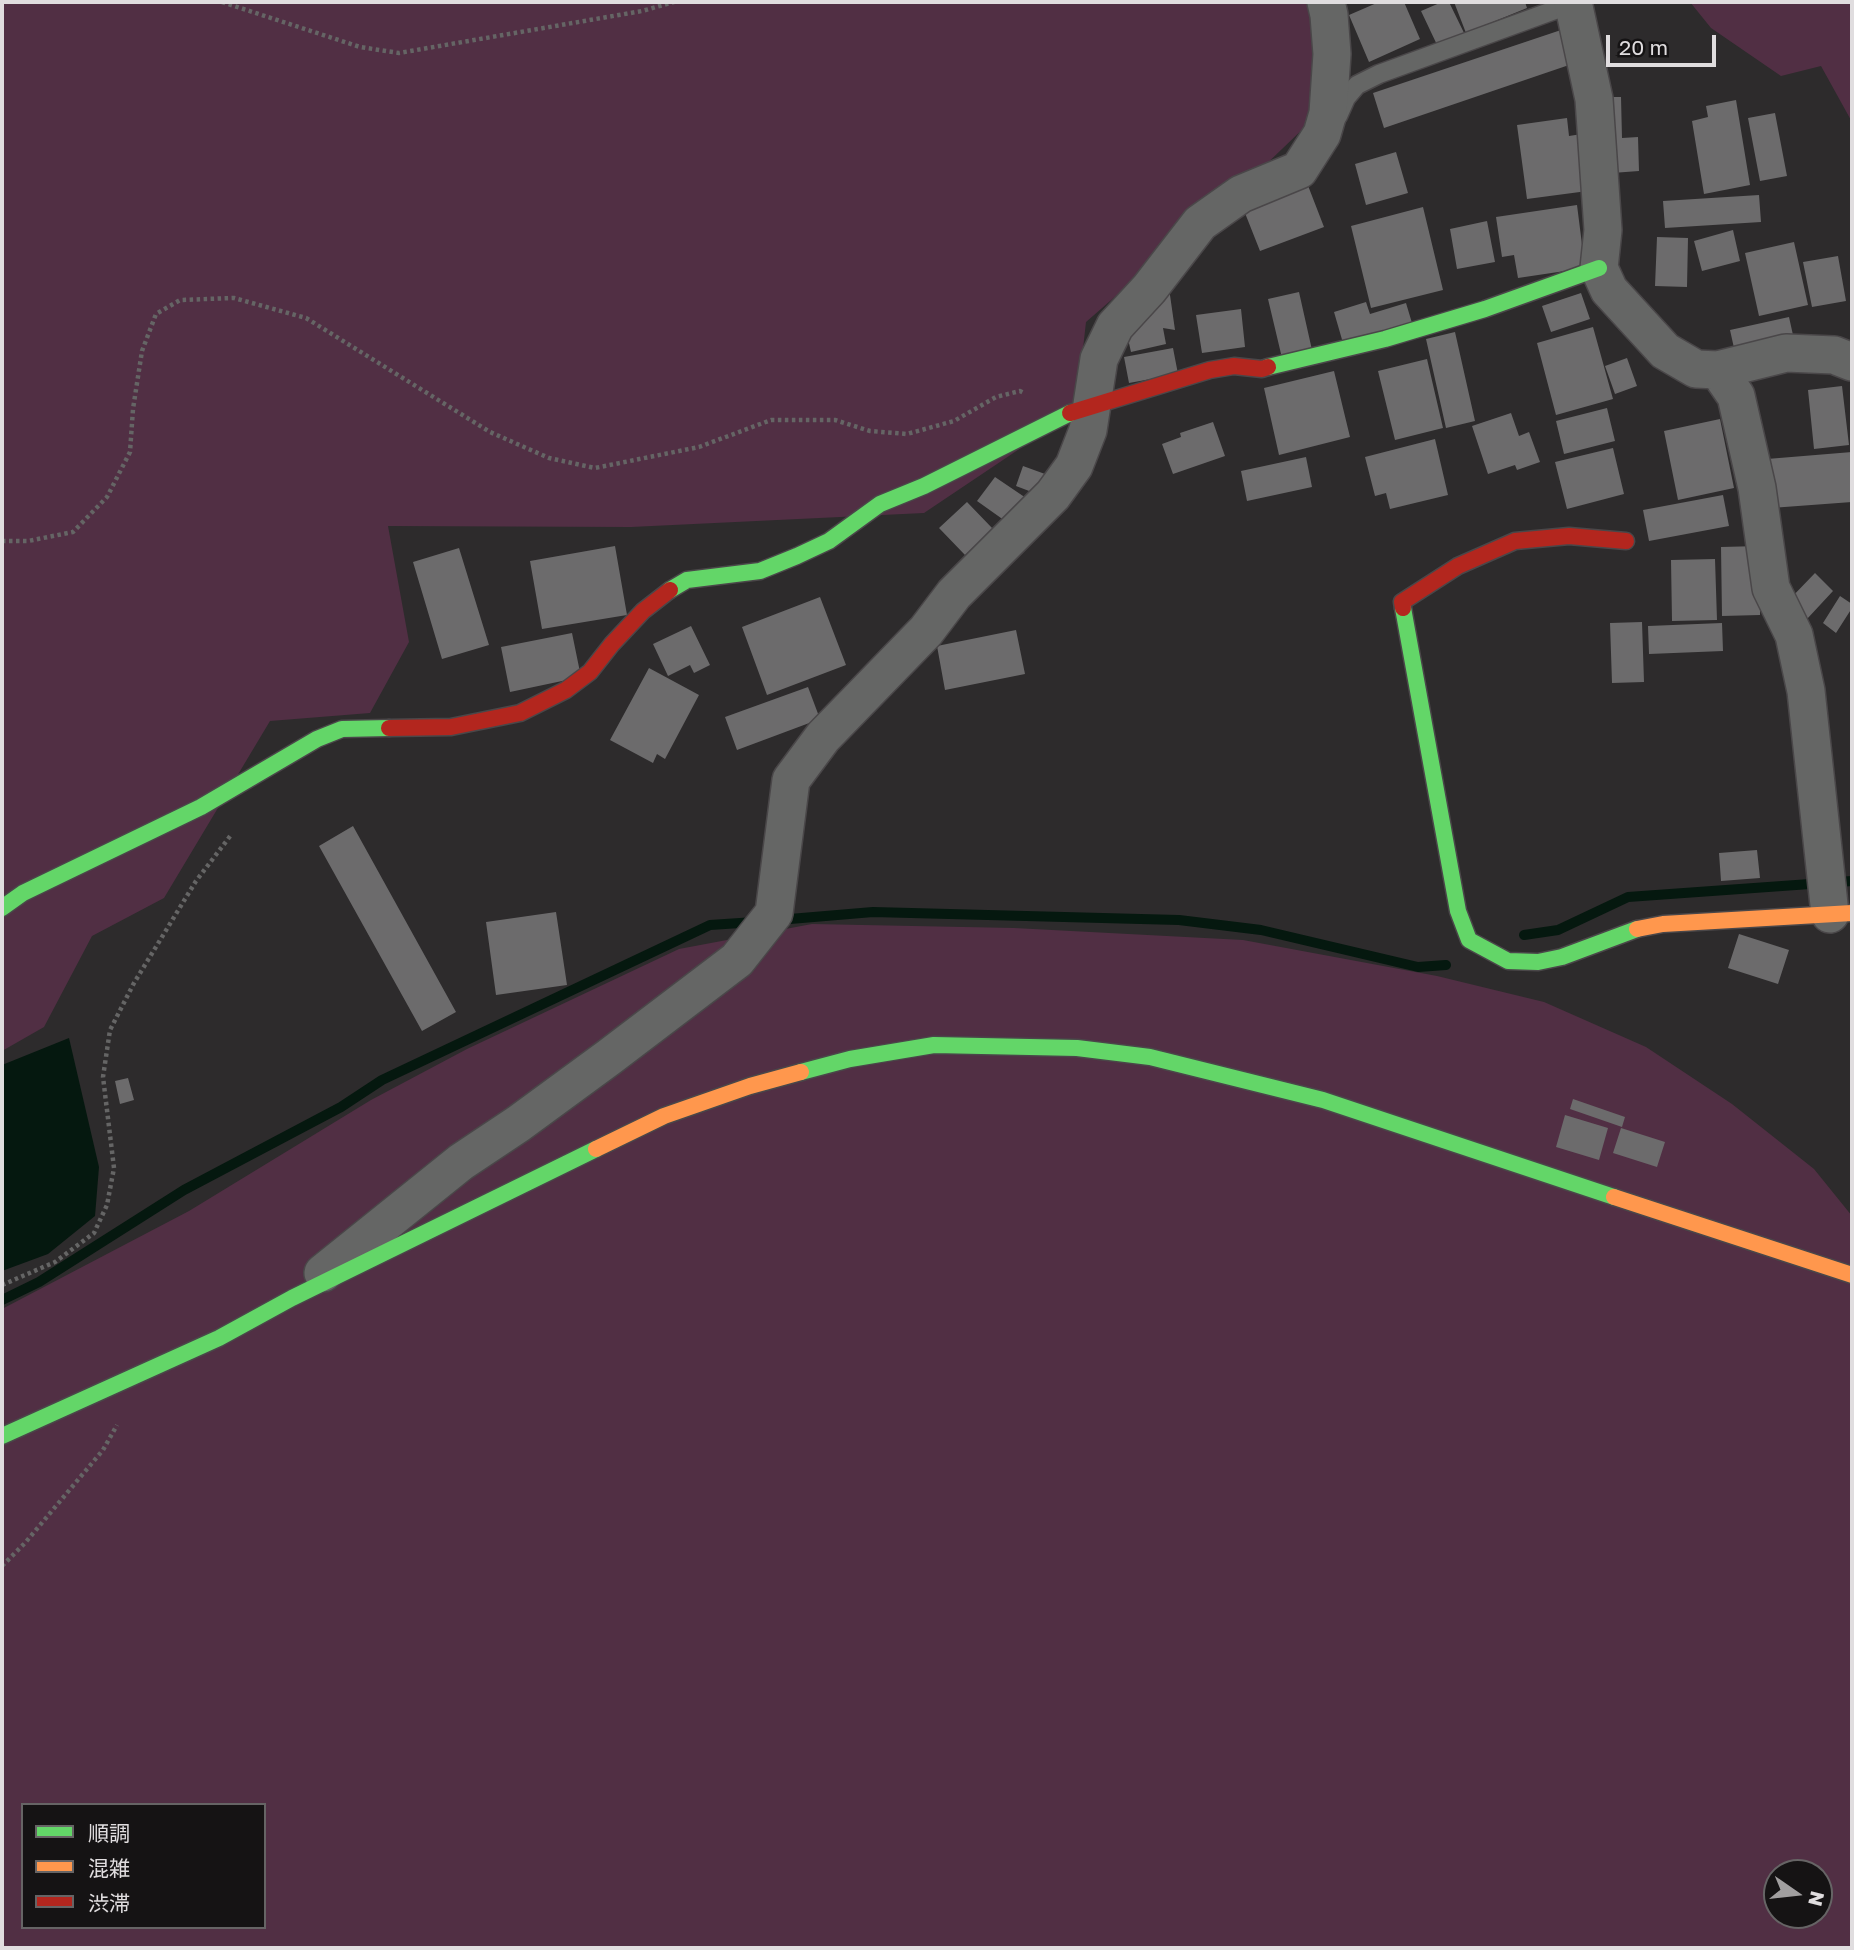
<!DOCTYPE html>
<meta charset="utf-8">
<style>
body{margin:0}
#map{position:relative;width:1854px;height:1950px;overflow:hidden;background:#2d2b2c;font-family:"Golos Text","Noto Sans JP",sans-serif}
canvas{display:block}
.frame{position:absolute;inset:0;border:4px solid #e0dddf;pointer-events:none}
.legend{position:absolute;left:21px;top:1803px;width:245px;height:126px;box-sizing:border-box;background:#151314;border:2px solid #666465;margin:0;padding:9px 12px;list-style:none;font-size:21px;color:#e0dddf}
.legend li{display:flex;align-items:center;gap:14px;height:35px}
.legend b{width:35px;border:2px solid #666465}
.north{position:absolute;left:1763px;top:1859px;width:70px;height:70px;box-sizing:border-box;background:#151314;border:2px solid #666465;border-radius:50%;rotate:104deg;font-size:19px;font-weight:700;line-height:28px;text-align:center;color:#e0dddf}
.north::after{content:'';display:block;margin:auto;width:24px;height:32px;background:#a19fa0;clip-path:polygon(50% 0,100% 100%,50% 72%,0 100%)}
.scale{position:absolute;left:1606px;top:35px;width:110px;height:32px;box-sizing:border-box;border:4px solid #e0dddf;border-top:0;padding-left:9px;font-size:21px;line-height:24px;white-space:nowrap;color:#e0dddf;-webkit-text-stroke:5px #151314;paint-order:stroke}
</style>
<div id="map">
<canvas width="1854" height="1950"></canvas>
<div class="frame"></div>
<ul class="legend">
<li><b style="height:9px;background:#63d668"></b>順調</li>
<li><b style="height:9px;background:#ff974d"></b>混雑</li>
<li><b style="height:9px;background:#b3261e"></b>渋滞</li>
</ul>
<div class="north">N</div>
<div class="scale">20 m</div>
</div>
<script>
const ctx = document.querySelector('canvas').getContext('2d');
ctx.lineJoin = 'round';
function fillPath(path, color) {
  ctx.fillStyle = color;
  ctx.fill(path, 'evenodd');
}
function toPath(rows) {
  const path = new Path2D();
  for (const r of rows) {
    path.moveTo(r[0], r[1]);
    for (let i = 2; i < r.length; i += 2) path.lineTo(r[i], r[i + 1]);
  }
  return path;
}
function trace(path, color, width, dash) {
  ctx.strokeStyle = color;
  ctx.lineWidth = width;
  ctx.lineCap = dash ? 'butt' : 'round';
  ctx.setLineDash(dash || []);
  ctx.stroke(path);
}
fillPath(toPath([
 [2,2,1306,2,1332,101,1257,173,1086,322,1076,411,924,513,631,527,388,526,409,642,370,713,270,721,164,898,92,936,44,1027,2,1051],
 [1690,2,1852,2,1852,122,1821,66,1781,76,1711,28],
 [812,924,1014,928,1243,940,1437,976,1544,1002,1646,1047,1732,1104,1814,1169,1852,1216,1852,1948,2,1948,2,1309,189,1211,371,1100,467,1049,679,949],
 [23,1805,264,1805,264,1927,23,1927],
 [1777,1873,1819,1873,1819,1915,1777,1915]
]), '#512f44');
fillPath(toPath([
 [69,1038,99,1167,95,1216,48,1254,2,1271,2,1065]
]), '#05180f');
trace(toPath([
 [778,920,873,912,1179,920,1261,930,1418,967,1446,965],
 [1524,935,1558,930,1628,897,1852,881],
 [2,1300,39,1282,184,1190,341,1107,382,1080,710,925,755,922]
]), '#05180f', 10);
fillPath(toPath([
 [1379,2,1404,2,1420,39,1369,62,1349,15],
 [1442,2,1449,2,1466,37,1439,49,1421,11],
 [1454,2,1525,2,1527,8,1466,33],
 [1561,30,1572,64,1384,128,1373,93],
 [1609,97,1621,97,1622,138,1638,137,1639,171,1612,173],
 [1736,100,1750,185,1704,194,1692,121,1708,117,1706,106],
 [1775,113,1787,176,1760,181,1748,118],
 [1567,118,1569,136,1588,133,1595,190,1527,199,1517,125],
 [1396,152,1408,193,1366,205,1355,164],
 [1307,183,1324,227,1260,251,1243,208],
 [1759,195,1761,222,1665,228,1663,201],
 [1577,205,1585,268,1518,278,1514,255,1502,257,1496,217],
 [1423,207,1443,290,1371,308,1351,226],
 [1487,221,1495,262,1457,269,1450,229],
 [1733,230,1740,261,1702,271,1694,241],
 [1657,237,1688,238,1687,287,1655,286],
 [1794,242,1808,305,1759,316,1745,253],
 [1838,256,1846,301,1812,307,1803,262],
 [1169,288,1175,330,1163,328,1166,344,1131,352,1126,330],
 [1299,292,1312,350,1282,358,1268,299],
 [1581,293,1590,319,1551,332,1542,306],
 [1366,302,1370,314,1406,303,1412,323,1343,343,1334,312],
 [1241,309,1245,347,1202,353,1196,315],
 [1789,317,1795,344,1736,357,1730,330],
 [1593,327,1613,399,1556,415,1537,343],
 [1455,332,1475,421,1446,428,1426,339],
 [1173,348,1178,374,1129,383,1124,357],
 [1627,358,1637,386,1615,394,1605,366],
 [1427,359,1443,428,1395,440,1378,371],
 [1334,371,1350,437,1279,455,1264,388],
 [1842,386,1849,445,1814,449,1808,390],
 [1607,408,1615,441,1564,454,1556,421],
 [1511,413,1519,436,1529,432,1540,462,1517,470,1515,465,1488,474,1472,426],
 [1720,419,1734,488,1678,500,1664,431],
 [1213,422,1225,456,1173,474,1162,444,1181,437,1180,433],
 [1435,439,1448,495,1390,509,1386,493,1375,496,1365,457],
 [1613,448,1624,494,1567,509,1555,462],
 [1852,452,1852,502,1771,508,1767,459],
 [1306,457,1312,487,1247,501,1241,471],
 [1023,466,1045,474,1037,494,1016,486],
 [995,477,1026,498,1008,523,977,501],
 [1723,495,1729,526,1649,541,1643,510],
 [967,502,993,529,965,555,939,528],
 [615,546,627,615,542,629,530,561],
 [1760,546,1760,615,1722,616,1721,547],
 [459,548,489,645,442,659,413,562],
 [1715,559,1717,620,1672,621,1671,560],
 [1815,573,1833,591,1807,619,1788,601],
 [1840,596,1852,604,1852,608,1836,633,1823,623],
 [820,597,846,665,767,695,742,627],
 [1642,622,1644,682,1612,683,1610,623],
 [1722,623,1723,651,1649,654,1648,626],
 [691,626,710,665,694,673,690,665,668,676,653,644],
 [1016,630,1025,674,945,690,937,646],
 [572,633,581,677,510,692,501,647],
 [649,668,699,695,665,759,657,754,653,763,610,740],
 [808,687,820,719,737,750,725,717],
 [353,826,456,1012,422,1031,319,846],
 [1757,850,1760,878,1721,881,1719,853],
 [556,912,567,985,496,995,486,922],
 [1739,934,1789,950,1778,984,1728,968],
 [128,1078,134,1100,120,1104,115,1081],
 [1573,1099,1625,1117,1622,1127,1570,1109],
 [1565,1115,1608,1128,1599,1160,1556,1147],
 [1621,1128,1665,1142,1657,1167,1613,1153]
]), '#6c6b6c');
const lane = toPath([
 [1338,116,1346,98,1357,85,1379,74,1574,3]
]);
const street = toPath([
 [1573,2,1594,99,1603,230,1599,268,1609,290,1665,351,1696,369,1718,370,1786,353,1834,355,1852,362],
 [1718,370,1736,396,1757,488,1771,588,1794,635,1806,691,1830,914],
 [323,1273,461,1162,518,1124,608,1058,737,960,774,913,791,780,823,737,926,631,954,594,1053,495,1074,466,1088,430,1099,359,1115,326,1149,289,1200,223,1241,194,1299,170,1322,134,1328,113,1332,54,1329,15,1326,2]
]);
const fast = toPath([
 [1268,367,1385,339,1485,309,1599,268],
 [670,590,687,580,760,571,797,556,829,541,880,504,924,486,1070,413],
 [1403,608,1458,911,1469,940,1508,961,1538,962,1562,957,1637,929],
 [2,908,23,893,201,807,317,739,342,729,389,728],
 [801,1072,850,1059,934,1045,1077,1048,1150,1057,1323,1100,1614,1197],
 [2,1436,219,1338,292,1298,596,1149]
]);
const slow = toPath([
 [1637,929,1663,924,1852,913],
 [596,1149,664,1116,750,1086,801,1072],
 [1614,1197,1852,1275]
]);
const jam = toPath([
 [1070,413,1210,370,1234,366,1262,369,1268,367],
 [1403,608,1402,602,1458,566,1515,541,1569,536,1626,541],
 [389,728,451,727,520,713,566,690,590,672,612,644,643,611,670,590]
]);
trace(lane, '#4a4749', 21);
trace(street, '#4a4749', 40);
trace(fast, '#4a4749', 19);
trace(slow, '#4a4749', 19);
trace(jam, '#4a4749', 19);
trace(toPath([
 [222,2,360,47,399,53,642,11,674,2],
 [2,541,28,541,73,532,107,497,130,452,133,409,142,351,156,314,180,300,234,298,306,318,490,432,549,458,595,468,699,447,771,420,835,420,870,431,907,434,954,421,996,397,1020,391,1024,393],
 [2,1285,55,1262,94,1233,107,1205,114,1168,103,1077,110,1030,134,983,196,881,231,835],
 [2,1566,25,1543,103,1450,117,1425]
]), '#656565', 4.5, [3.5, 3.5]);
trace(lane, '#656665', 18);
trace(street, '#656665', 37);
trace(fast, '#63d668', 16);
trace(slow, '#ff974d', 16);
trace(jam, '#b3261e', 16);
</script>
